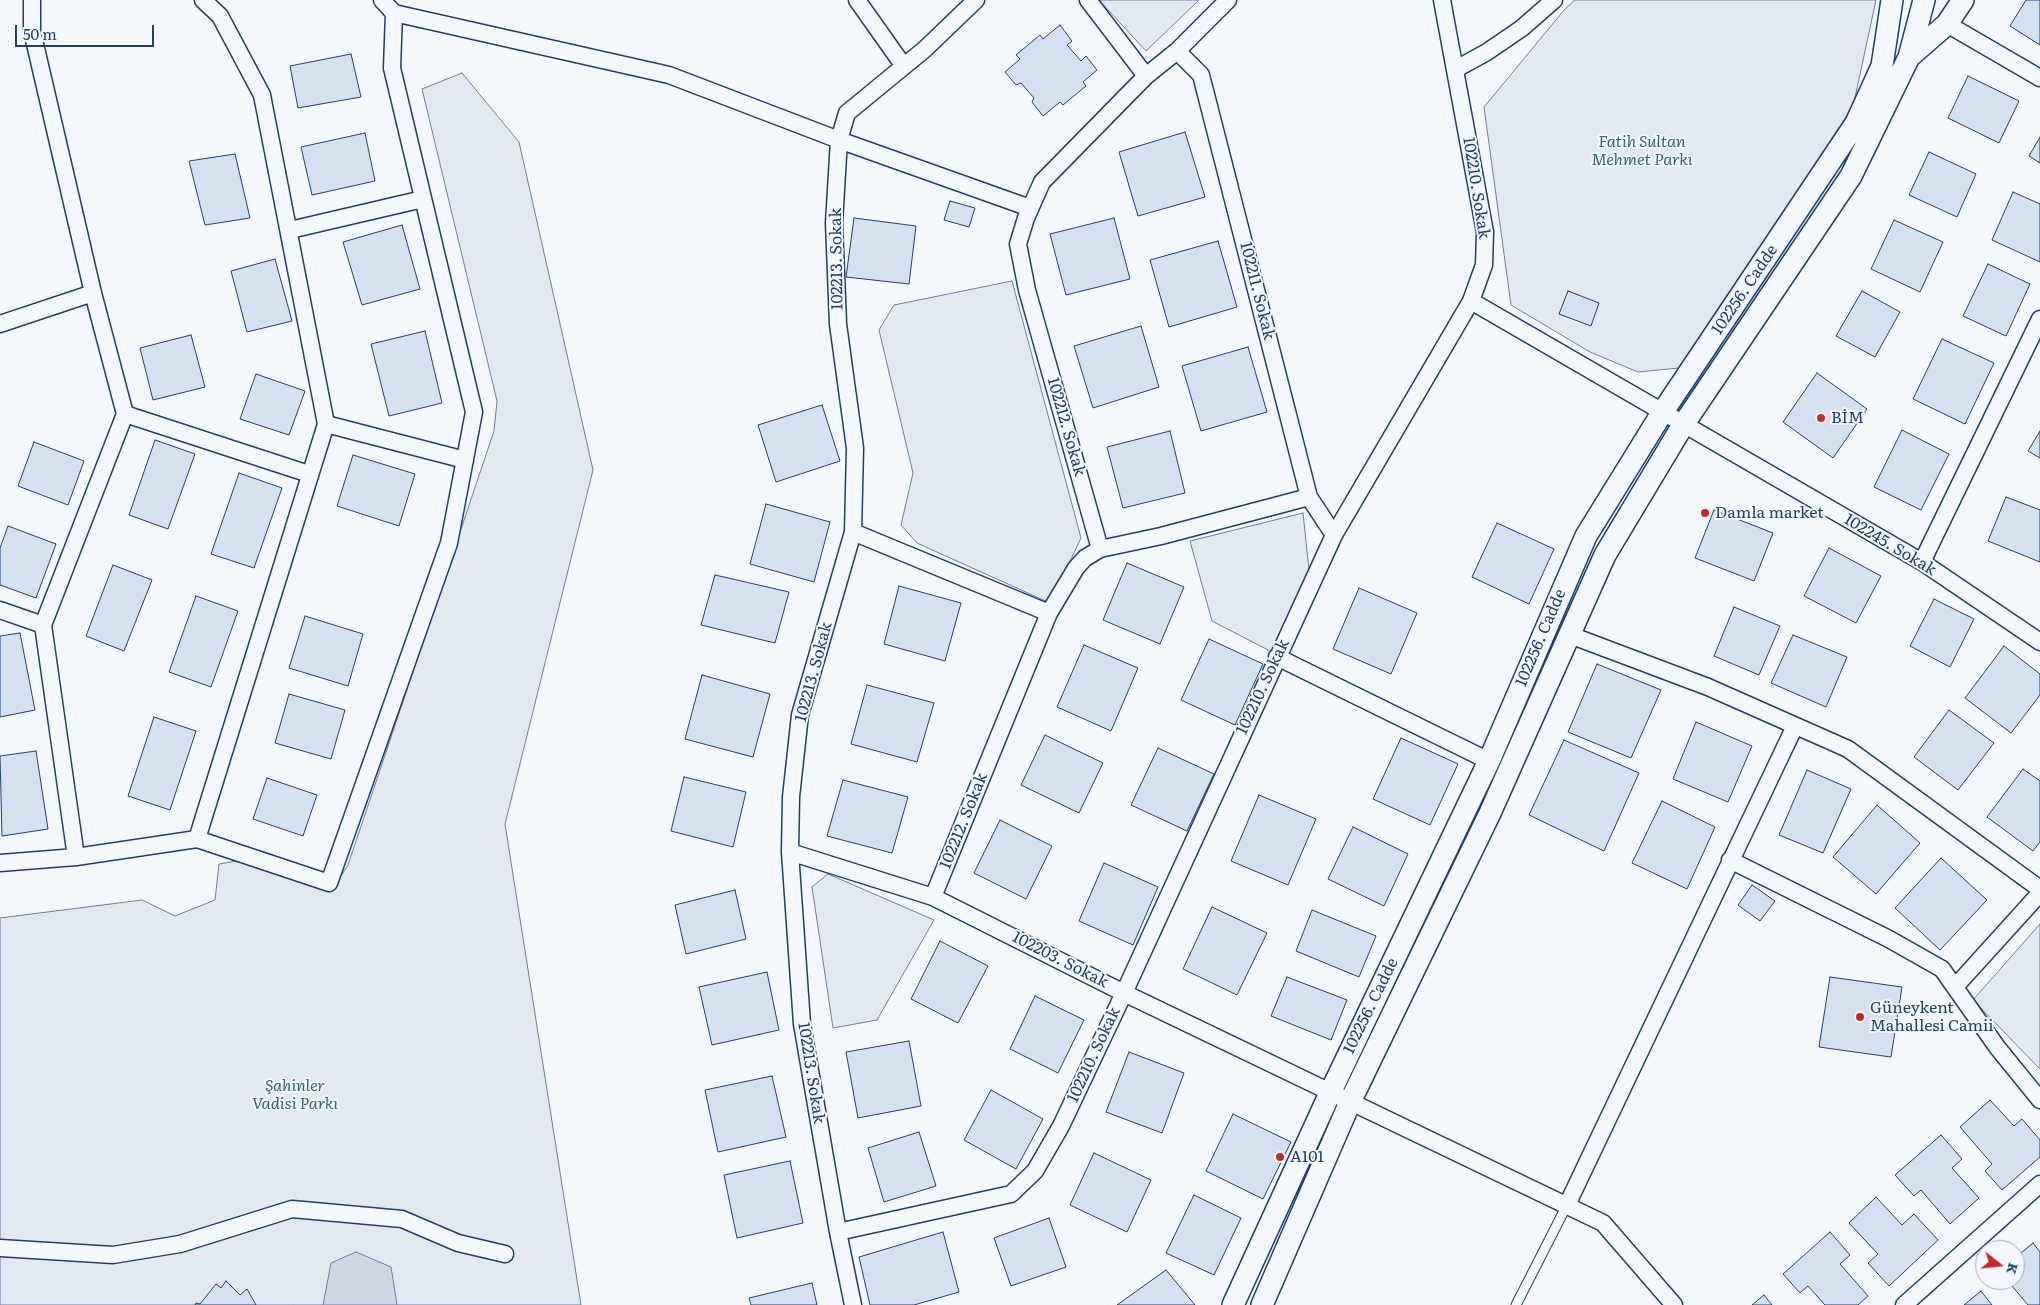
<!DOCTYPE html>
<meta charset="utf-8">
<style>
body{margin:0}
#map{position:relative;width:2040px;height:1305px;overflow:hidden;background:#f4f7fb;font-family:Literata,serif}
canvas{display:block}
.north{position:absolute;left:1975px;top:1240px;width:50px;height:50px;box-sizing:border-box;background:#f4f7fb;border:1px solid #9eadc5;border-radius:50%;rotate:106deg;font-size:14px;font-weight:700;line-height:20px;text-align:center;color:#1d3f73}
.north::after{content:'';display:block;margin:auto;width:18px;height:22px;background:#c62828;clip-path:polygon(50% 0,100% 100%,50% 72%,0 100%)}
.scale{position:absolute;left:15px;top:25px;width:139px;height:22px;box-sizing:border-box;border:2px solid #1d3f73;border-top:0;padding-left:6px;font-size:15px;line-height:18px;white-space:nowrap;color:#1d3f73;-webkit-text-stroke:4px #f4f7fb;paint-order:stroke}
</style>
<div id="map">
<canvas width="2040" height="1305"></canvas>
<div class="north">K</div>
<div class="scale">50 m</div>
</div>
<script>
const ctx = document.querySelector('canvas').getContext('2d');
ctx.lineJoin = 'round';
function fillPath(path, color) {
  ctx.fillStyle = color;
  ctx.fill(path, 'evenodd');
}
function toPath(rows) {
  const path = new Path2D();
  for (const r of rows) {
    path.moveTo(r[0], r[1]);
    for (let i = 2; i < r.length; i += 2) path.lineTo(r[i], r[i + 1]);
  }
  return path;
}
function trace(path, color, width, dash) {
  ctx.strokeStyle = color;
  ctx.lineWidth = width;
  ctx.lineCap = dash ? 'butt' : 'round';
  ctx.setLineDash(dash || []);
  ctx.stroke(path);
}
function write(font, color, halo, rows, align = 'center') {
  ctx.font = font + ' Literata,serif';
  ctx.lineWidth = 4;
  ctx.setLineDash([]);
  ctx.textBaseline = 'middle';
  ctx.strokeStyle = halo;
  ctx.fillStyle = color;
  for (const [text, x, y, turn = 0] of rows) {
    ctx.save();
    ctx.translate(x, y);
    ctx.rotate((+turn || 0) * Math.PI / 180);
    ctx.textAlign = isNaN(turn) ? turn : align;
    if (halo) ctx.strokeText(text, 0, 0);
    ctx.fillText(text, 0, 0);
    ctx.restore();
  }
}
const green = toPath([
 [1099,0,1199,0,1146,51,1099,0],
 [1575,0,1876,0,1853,107,1679,368,1638,372,1590,352,1511,305,1484,107,1565,9,1575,0],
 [462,73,519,142,593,470,505,824,581,1305,0,1305,0,918,142,900,175,916,215,900,219,864,243,860,333,888,348,865,494,431,497,401,422,89,462,73],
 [1012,281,1081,538,1050,603,917,543,901,525,913,473,879,330,894,305,1012,281],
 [1303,513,1309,570,1272,652,1212,621,1190,541,1303,513],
 [828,874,934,920,877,1020,833,1028,812,887,828,874],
 [2040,924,2040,1069,1973,1000,2040,924]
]);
fillPath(green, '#e3e9f0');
trace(green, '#687fa3', 1);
const water = toPath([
 [356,1252,391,1267,397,1305,323,1305,331,1263,356,1252]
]);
fillPath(water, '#cfd7e4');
trace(water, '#687fa3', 1);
const building = toPath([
 [2026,0,2040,0,2040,45,2010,26,2026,0],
 [1060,25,1072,41,1067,45,1081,61,1086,56,1097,70,1083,82,1086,86,1063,105,1060,102,1043,116,1032,102,1034,98,1021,83,1016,85,1005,72,1020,59,1016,55,1040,35,1043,39,1060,25],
 [351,54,361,97,298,108,290,66,351,54],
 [1968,76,2019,101,1999,143,1948,118,1968,76],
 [1185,132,1205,197,1138,216,1119,152,1185,132],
 [365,133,375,181,312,195,301,147,365,133],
 [2040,137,2040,163,2029,156,2040,137],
 [1929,152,1976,174,1957,217,1909,195,1929,152],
 [235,154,250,218,205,225,189,161,235,154],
 [2013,192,2040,204,2040,262,1992,240,2013,192],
 [950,201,975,208,969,227,944,220,950,201],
 [854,218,916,226,909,284,846,277,854,218],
 [1114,218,1130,279,1066,295,1050,234,1114,218],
 [1894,220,1943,242,1920,292,1871,269,1894,220],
 [402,225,420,289,362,305,343,242,402,225],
 [1218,241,1237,307,1169,327,1150,260,1218,241],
 [275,259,292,321,247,332,231,271,275,259],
 [1988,264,2030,284,2006,336,1963,316,1988,264],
 [1568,291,1599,303,1591,326,1559,314,1568,291],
 [1862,291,1900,312,1875,357,1836,336,1862,291],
 [1141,326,1159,387,1093,408,1074,346,1141,326],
 [425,331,442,403,389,416,371,344,425,331],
 [191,335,205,387,153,400,140,348,191,335],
 [1942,339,1994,363,1965,424,1913,399,1942,339],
 [1248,347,1267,412,1201,431,1182,366,1248,347],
 [1817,373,1867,409,1833,458,1783,422,1817,373],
 [256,374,305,391,289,435,240,419,256,374],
 [822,405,840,461,776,482,758,425,822,405],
 [1902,430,1949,454,1921,510,1874,487,1902,430],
 [1170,431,1185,493,1123,508,1107,447,1170,431],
 [2040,431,2040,458,2028,451,2040,431],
 [155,440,195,454,168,529,129,515,155,440],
 [34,442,84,461,68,505,18,486,34,442],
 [353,455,415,474,399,526,337,506,353,455],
 [239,473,282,488,254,568,211,554,239,473],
 [2006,497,2040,510,2040,562,1988,541,2006,497],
 [766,504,830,522,814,582,750,564,766,504],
 [1714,510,1773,533,1754,581,1695,558,1714,510],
 [1497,523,1554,549,1529,604,1472,577,1497,523],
 [8,526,56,544,36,598,0,585,0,548,8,526],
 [1829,548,1881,576,1856,623,1804,596,1829,548],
 [1127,563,1184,587,1160,644,1103,620,1127,563],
 [113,565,152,580,124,651,86,636,113,565],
 [715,575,789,592,775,643,701,625,715,575],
 [899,586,961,603,945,661,884,644,899,586],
 [1359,588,1417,613,1391,674,1333,649,1359,588],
 [196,596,238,611,211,687,169,672,196,596],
 [1934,599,1974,619,1950,667,1910,646,1934,599],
 [1734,607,1780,626,1759,675,1714,656,1734,607],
 [305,616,363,634,348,686,289,668,305,616],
 [20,633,35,710,0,717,0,636,20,633],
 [1793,635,1847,657,1826,707,1771,683,1793,635],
 [1209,639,1263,664,1235,725,1181,700,1209,639],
 [1084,645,1138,668,1111,731,1057,707,1084,645],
 [2004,646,2040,674,2040,695,2011,733,1965,698,2004,646],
 [1597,664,1661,690,1631,758,1568,732,1597,664],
 [702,675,770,694,753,757,685,739,702,675],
 [867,685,934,703,917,762,851,744,867,685],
 [289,694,345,710,331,759,275,743,289,694],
 [1949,710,1994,743,1958,790,1914,757,1949,710],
 [154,717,196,731,170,810,128,796,154,717],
 [1696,722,1752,746,1728,802,1673,779,1696,722],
 [1045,735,1103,763,1079,813,1021,785,1045,735],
 [1401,738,1458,764,1430,825,1373,799,1401,738],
 [1564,740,1639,773,1604,851,1529,815,1564,740],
 [1158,748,1214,774,1187,831,1131,805,1158,748],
 [36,751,48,829,2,836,0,756,36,751],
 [2023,769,2040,781,2040,842,2033,851,1987,817,2023,769],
 [1807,770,1851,789,1823,853,1779,835,1807,770],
 [684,777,746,792,733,847,671,831,684,777],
 [267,778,317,795,303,836,253,819,267,778],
 [843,780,908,797,892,853,827,836,843,780],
 [1259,795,1316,819,1288,885,1231,861,1259,795],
 [1662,801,1715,827,1687,889,1632,863,1662,801],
 [1877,805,1920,843,1876,894,1833,857,1877,805],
 [1000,820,1052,846,1026,899,974,873,1000,820],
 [1353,827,1408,854,1384,906,1328,879,1353,827],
 [1941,858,1987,900,1940,950,1895,908,1941,858],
 [1104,863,1158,887,1133,945,1079,921,1104,863],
 [1752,885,1775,901,1760,921,1738,905,1752,885],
 [735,890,746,939,686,954,675,905,735,890],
 [1212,907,1267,933,1237,995,1183,969,1212,907],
 [1312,910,1376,936,1359,977,1296,951,1312,910],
 [940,941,988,966,958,1023,911,999,940,941],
 [767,972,779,1030,712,1045,699,987,767,972],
 [1287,977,1347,1000,1331,1040,1271,1016,1287,977],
 [1830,977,1902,987,1891,1057,1819,1047,1830,977],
 [1035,996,1084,1020,1058,1073,1010,1049,1035,996],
 [909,1041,921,1106,858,1118,846,1052,909,1041],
 [1129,1052,1184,1073,1162,1133,1106,1112,1129,1052],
 [772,1076,786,1137,718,1152,705,1090,772,1076],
 [991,1090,1043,1119,1016,1169,964,1140,991,1090],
 [1990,1100,2014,1126,2022,1119,2040,1140,2040,1157,2002,1190,1985,1171,1992,1164,1960,1127,1990,1100],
 [1233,1114,1291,1142,1263,1199,1206,1171,1233,1114],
 [919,1132,936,1186,884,1202,868,1148,919,1132],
 [1941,1135,1962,1159,1952,1168,1979,1198,1950,1224,1921,1190,1914,1196,1895,1175,1941,1135],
 [1094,1153,1151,1180,1127,1232,1070,1205,1094,1153],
 [790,1161,803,1223,737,1238,724,1175,790,1161],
 [1194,1195,1241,1218,1214,1275,1166,1253,1194,1195],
 [1876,1197,1902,1225,1914,1214,1938,1240,1889,1286,1868,1263,1878,1254,1849,1223,1876,1197],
 [1049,1218,1066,1267,1011,1286,994,1238,1049,1218],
 [943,1232,959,1292,914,1305,870,1305,859,1257,943,1232],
 [1830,1232,1850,1255,1840,1264,1868,1296,1858,1305,1825,1305,1808,1286,1800,1293,1783,1274,1830,1232],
 [2033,1243,2040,1252,2040,1305,2028,1305,2007,1280,2015,1280,2015,1258,2033,1243],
 [1166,1270,1195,1305,1117,1305,1166,1270],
 [226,1281,240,1295,247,1289,256,1305,195,1305,196,1303,200,1304,216,1284,221,1288,226,1281],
 [812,1283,817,1305,751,1305,749,1298,812,1283],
 [1981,1291,1992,1305,1964,1305,1981,1291],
 [1764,1295,1772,1305,1752,1305,1764,1295]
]);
fillPath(building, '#d5e0f0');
trace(building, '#1d3f73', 1);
const service = toPath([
 [1516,1305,1567,1205]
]);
const minor = toPath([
 [32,0,32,31,93,293,125,414,43,625,76,857],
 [382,0,394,13,669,75,839,140,1030,208],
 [857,0,903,65],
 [1088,0,1146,76],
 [1947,24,2040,78],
 [1177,51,1201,75,1309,497,1334,535],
 [1456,69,1487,52,1522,28,1554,0],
 [290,230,423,199],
 [1471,301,1922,562,2040,642],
 [0,324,93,293],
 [125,414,309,474],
 [326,424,465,460],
 [853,532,1049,613],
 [1100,549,1161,536,1309,497],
 [1922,562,2040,319],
 [0,610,43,625],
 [1570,635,1708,687,1848,749,2040,889],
 [1277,657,1489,761],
 [197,839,329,883,449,543,474,412,392,68,394,13],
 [790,852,933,897,1124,993,1603,1223,1674,1305],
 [1730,860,1889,939,1942,969,1997,1047,2040,1100],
 [0,863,76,857,197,839,326,424,262,95,220,16,203,0],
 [933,897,1049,613,1076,568,1085,558,1100,549,1027,290,1018,244,1026,218,1042,182,1146,76,1177,51,1228,0],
 [1955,987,2040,893],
 [1567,1205,1795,726],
 [838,1232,1011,1194,1035,1171,1061,1126,1124,993,1334,535,1471,301,1484,265,1485,232,1442,0],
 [0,1248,113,1255,180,1244,292,1209,402,1219,458,1243,505,1254],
 [853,1305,838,1232,802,1024,790,852,791,797,800,715,853,532,855,448,838,324,834,223,839,140,847,113,925,49,976,0],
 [1904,1305,2040,1184]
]);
const tertiary = toPath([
 [1909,57,1947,24,1963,0],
 [1233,1305,1331,1091,1489,761,1586,536,1662,413,1856,123,1882,66,1892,0],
 [1262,1305,1351,1100,1490,813,1605,555,1683,425,1851,176,1909,57,1924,0]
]);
trace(service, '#1d3f73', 11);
trace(minor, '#1d3f73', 19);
trace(tertiary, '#1d3f73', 24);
trace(service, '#f4f7fb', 9);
trace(minor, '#f4f7fb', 16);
trace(tertiary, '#f4f7fb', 21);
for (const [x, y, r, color] of [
 [1821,418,5,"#c62828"],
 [1705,513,5,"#c62828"],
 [1860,1017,5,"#c62828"],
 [1280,1157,5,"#c62828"]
]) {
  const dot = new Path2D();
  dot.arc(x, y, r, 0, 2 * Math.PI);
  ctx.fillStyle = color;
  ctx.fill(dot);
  trace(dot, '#f4f7fb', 2);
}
write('italic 16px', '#2c6c60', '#f4f7fb', [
 ["Fatih Sultan",1642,142],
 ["Mehmet Parkı",1642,160],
 ["Şahinler",295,1086],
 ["Vadisi Parkı",295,1104]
]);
write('16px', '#1d3f73', '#f4f7fb', [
 ["102210. Sokak",1476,188,81],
 ["102213. Sokak",837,259,-91],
 ["102256. Cadde",1745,290,-56],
 ["102211. Sokak",1257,291,76],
 ["102212. Sokak",1066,427,74],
 ["102245. Sokak",1890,545,31],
 ["102256. Cadde",1541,638,-67],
 ["102213. Sokak",814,672,-75],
 ["102210. Sokak",1263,687,-65],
 ["102212. Sokak",964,821,-68],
 ["102203. Sokak",1060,960,27],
 ["102256. Cadde",1371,1006,-64],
 ["102210. Sokak",1094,1055,-65],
 ["102213. Sokak",811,1073,81]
]);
write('16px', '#1d3f73', '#f4f7fb', [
 ["BİM",1831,418],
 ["Damla market",1715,513],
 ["Güneykent",1870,1008],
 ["Mahallesi Camii",1870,1026],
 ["A101",1290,1157]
], 'left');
</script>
